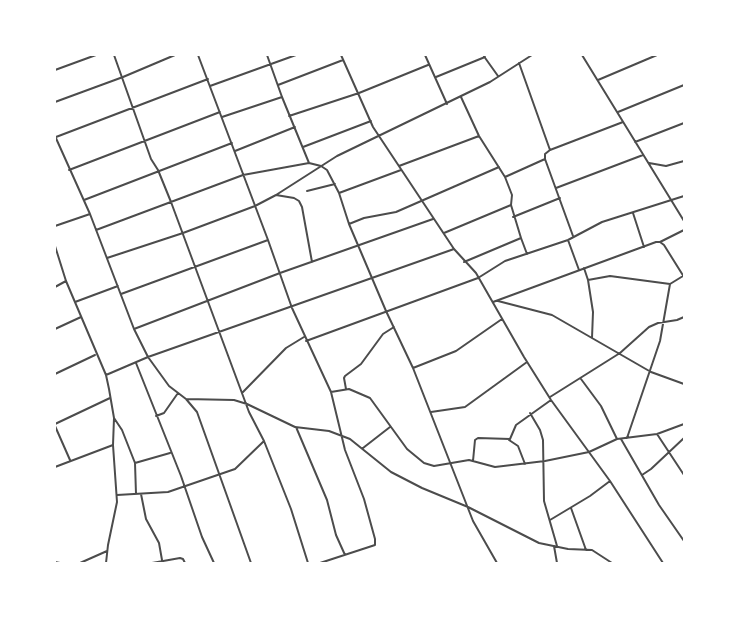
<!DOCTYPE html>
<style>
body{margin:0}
#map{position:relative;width:739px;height:618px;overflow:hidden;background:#fff;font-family:"Roboto Condensed",sans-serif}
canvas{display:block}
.frame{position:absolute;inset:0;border:56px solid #fff;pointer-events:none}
</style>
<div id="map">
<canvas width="739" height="618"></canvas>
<div class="frame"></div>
</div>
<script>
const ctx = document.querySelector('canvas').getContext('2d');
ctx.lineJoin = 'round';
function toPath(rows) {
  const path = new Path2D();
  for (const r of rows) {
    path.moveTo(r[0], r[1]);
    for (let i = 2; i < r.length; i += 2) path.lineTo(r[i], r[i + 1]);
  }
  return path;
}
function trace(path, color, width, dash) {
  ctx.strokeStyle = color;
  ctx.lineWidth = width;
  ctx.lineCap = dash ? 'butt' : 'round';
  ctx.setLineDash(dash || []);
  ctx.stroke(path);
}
trace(toPath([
 [114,55,151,159,158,170,171,202,249,412,264,441,291,509,308,563],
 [198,55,268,240,292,308,331,392,345,450,364,499,375,539,375,545,320,563],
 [267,55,282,97,309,163,321,166,327,170,339,193,349,224,386,311,413,368,473,521,497,563],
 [341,55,373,127,454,249,476,273,524,357,551,400,610,481,663,563],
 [425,55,447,104],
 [483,55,498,76],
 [582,55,684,221],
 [519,63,550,150],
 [55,70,96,55],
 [436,77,485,57],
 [598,80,657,55],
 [278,85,343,60],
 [210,86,296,55],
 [461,97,479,136,505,177,512,195,511,205,521,238,464,262],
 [55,102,123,77,175,55],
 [618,112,684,85],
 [289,116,359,93,428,65],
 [222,117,282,97],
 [55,136,90,214,134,329,148,357,169,386,186,399,197,412,251,563],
 [56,137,208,79],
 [635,142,684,123],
 [303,147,371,121],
 [235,151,295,127],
 [649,163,666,166,684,161],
 [399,166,479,136],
 [69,170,220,112],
 [505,177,545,159],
 [556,188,643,155],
 [307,191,335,184],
 [339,193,401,170],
 [276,195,294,198,299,201,302,207,312,262],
 [84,200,232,143],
 [633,213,644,247],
 [513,217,560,198],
 [349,224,364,218,396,212,499,167],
 [55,226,90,214],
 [96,230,243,175,309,163],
 [444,233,511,205],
 [573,236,545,159,545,154,550,150,623,122],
 [521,238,527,254],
 [568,240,579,270],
 [660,242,684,230],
 [55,246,66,281,106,375,109,389,114,418,113,445,117,502,108,545,106,563],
 [107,258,183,233,255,206,276,195,337,156,490,82,532,55],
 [584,268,588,280,593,312,592,338],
 [588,280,610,276,670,284,683,276],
 [55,287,66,281],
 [121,294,268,240],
 [498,301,552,315,651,372,684,384],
 [75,302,118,286],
 [493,302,656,242,660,242,664,245,684,277],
 [55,329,81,317],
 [134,329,280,273,433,219],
 [306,341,478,278,505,261,568,240,602,222,684,196],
 [136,363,181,476,202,537,214,563],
 [413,368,456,351,502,319],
 [55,374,95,355],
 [106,375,148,357,454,249],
 [581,379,601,406,617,439],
 [346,389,344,378,345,376,361,364,383,334,394,327],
 [243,392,286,348,304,337],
 [331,392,349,389,370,398,407,449,424,463,434,466,469,460,495,467,545,461,589,452,617,439,657,434,684,424],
 [550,397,620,353,649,327,658,323,677,320,684,317],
 [186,399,234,400,247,404,295,427,329,431,350,439,391,472,422,488,468,507,539,543,568,549,592,550,612,563],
 [431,412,465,407,527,362],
 [530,413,540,430,543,440,544,501,557,546],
 [156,416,164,413,178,393],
 [114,418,122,430,135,463,136,494],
 [55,424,110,398],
 [55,426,70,460],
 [296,427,327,500,336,535,345,555],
 [657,434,684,475],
 [627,438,660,341,670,284],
 [621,439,659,505,684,541],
 [509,440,518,446,525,464],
 [363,448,390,427],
 [473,461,475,440,478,438,510,439,516,425,551,400],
 [135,463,170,453],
 [55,467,113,445],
 [642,475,651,469,684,438],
 [141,494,146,519,159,543,162,560],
 [117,495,168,492,235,469,264,441],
 [571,508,586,550],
 [550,520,590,496,610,481],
 [554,546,557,563],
 [55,562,60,563],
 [80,563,107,551],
 [152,563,180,558,183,559,185,563]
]), '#4c4c4c', 2);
</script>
